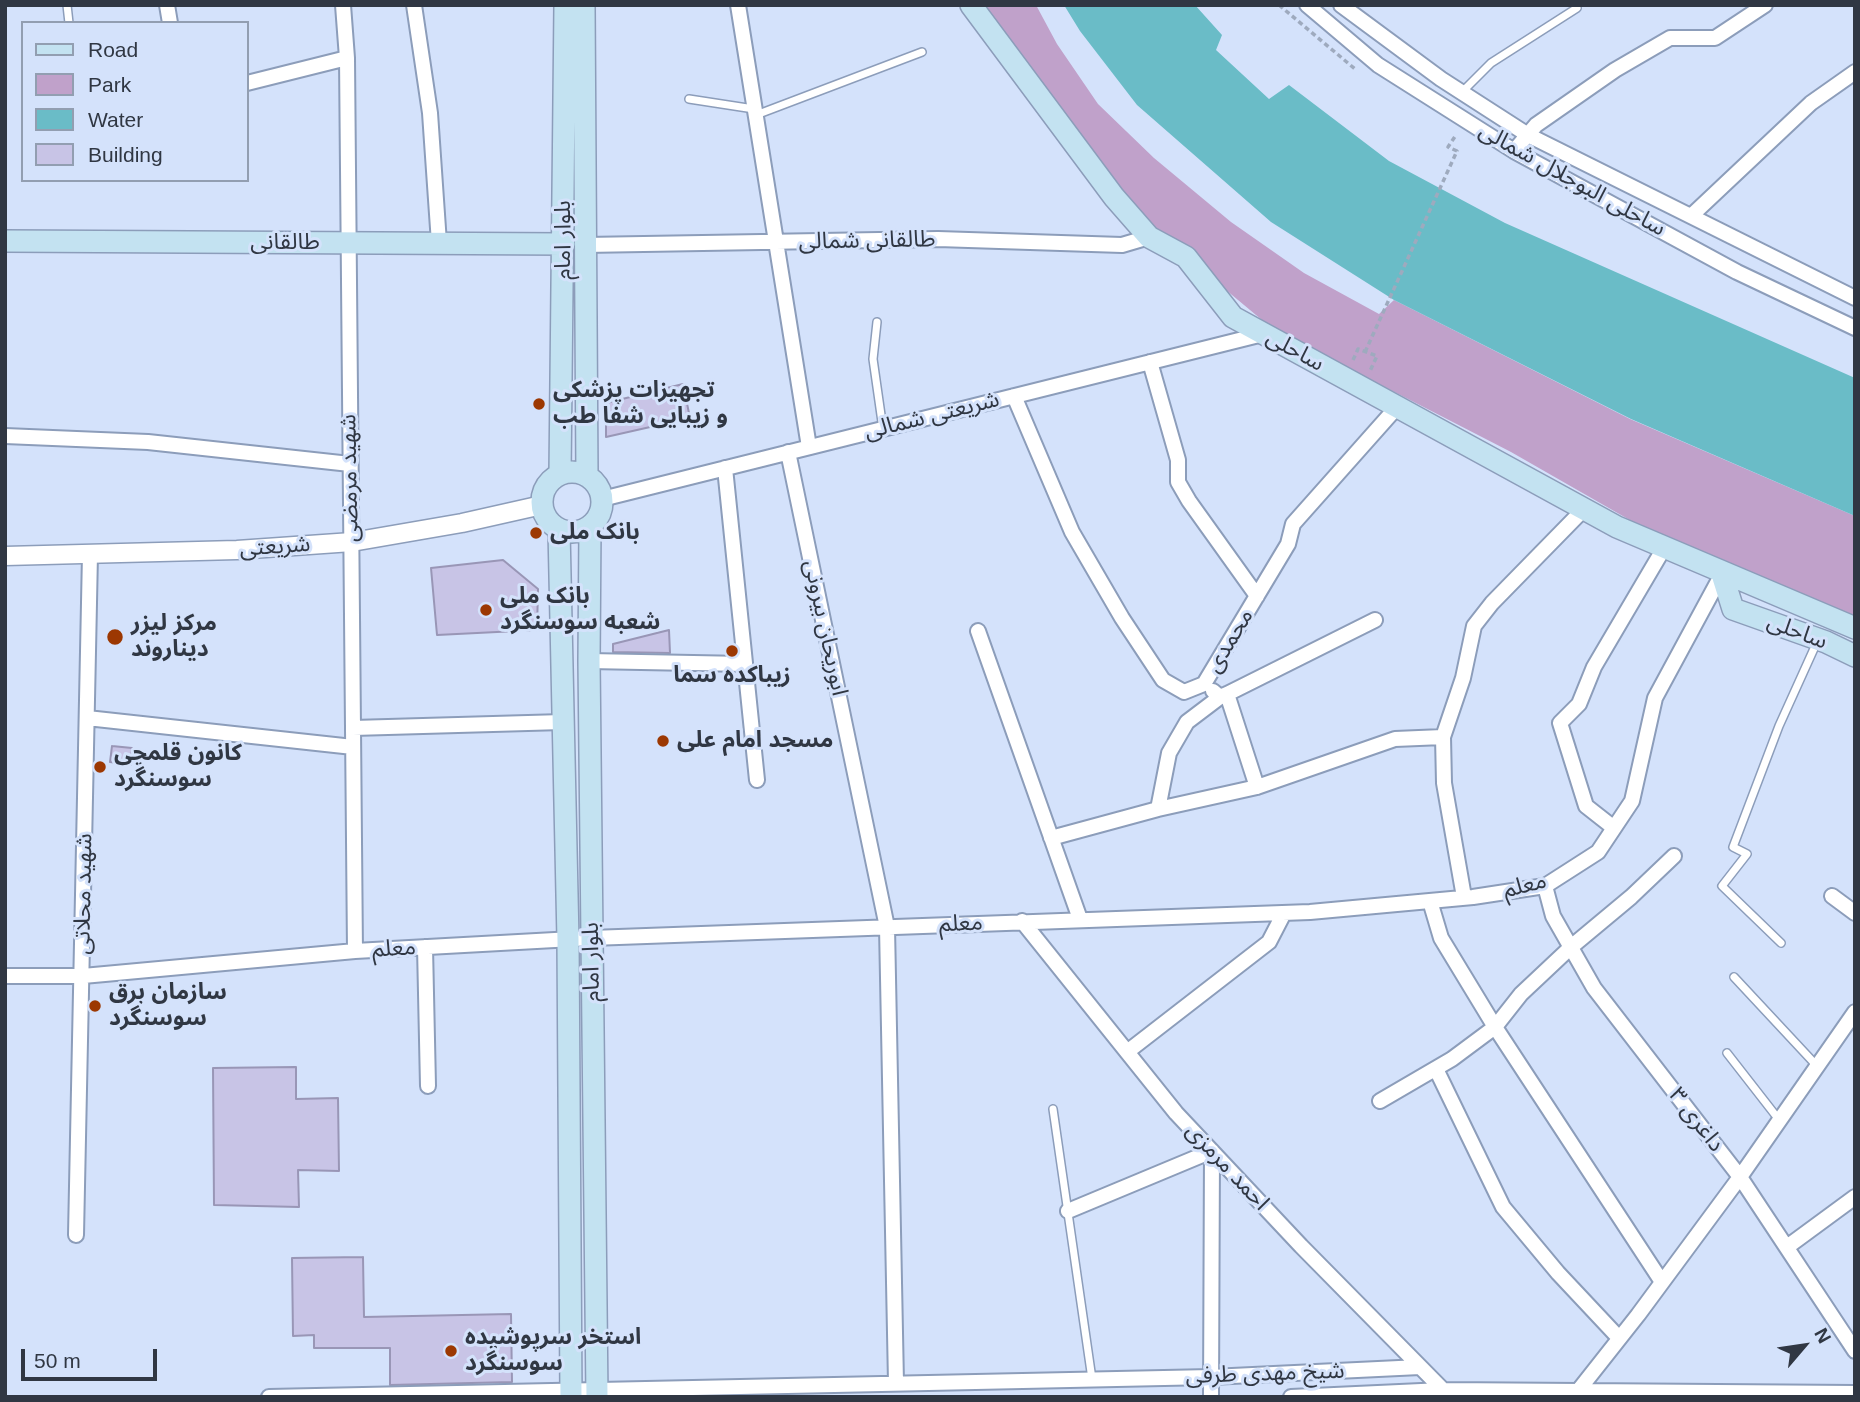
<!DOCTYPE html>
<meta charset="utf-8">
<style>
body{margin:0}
#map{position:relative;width:1860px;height:1402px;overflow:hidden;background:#d4e2fb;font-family:Arial,sans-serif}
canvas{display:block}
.frame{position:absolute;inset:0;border:7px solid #303743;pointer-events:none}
.legend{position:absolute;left:21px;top:21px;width:228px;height:161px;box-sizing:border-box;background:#d4e2fb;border:2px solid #929eb1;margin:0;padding:9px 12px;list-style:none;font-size:21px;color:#303743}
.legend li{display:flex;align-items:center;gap:14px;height:35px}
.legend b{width:35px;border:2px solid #929eb1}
.north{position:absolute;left:1769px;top:1311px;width:70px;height:70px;-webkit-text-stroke:5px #d4e2fb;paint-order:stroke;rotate:61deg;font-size:19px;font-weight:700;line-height:28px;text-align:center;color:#303743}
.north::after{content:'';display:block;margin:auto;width:24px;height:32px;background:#303743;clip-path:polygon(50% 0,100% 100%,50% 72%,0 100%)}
.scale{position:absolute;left:21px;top:1349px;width:136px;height:32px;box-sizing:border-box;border:4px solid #303743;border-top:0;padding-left:9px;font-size:21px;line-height:24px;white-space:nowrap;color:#303743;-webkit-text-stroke:5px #d4e2fb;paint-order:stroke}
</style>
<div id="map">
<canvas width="1860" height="1402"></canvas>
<div class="frame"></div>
<ul class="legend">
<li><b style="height:9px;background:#c3e2f1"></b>Road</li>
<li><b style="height:19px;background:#c0a1ca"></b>Park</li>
<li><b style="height:19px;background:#6abcc7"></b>Water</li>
<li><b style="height:19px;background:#c8c4e6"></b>Building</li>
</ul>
<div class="north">N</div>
<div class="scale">50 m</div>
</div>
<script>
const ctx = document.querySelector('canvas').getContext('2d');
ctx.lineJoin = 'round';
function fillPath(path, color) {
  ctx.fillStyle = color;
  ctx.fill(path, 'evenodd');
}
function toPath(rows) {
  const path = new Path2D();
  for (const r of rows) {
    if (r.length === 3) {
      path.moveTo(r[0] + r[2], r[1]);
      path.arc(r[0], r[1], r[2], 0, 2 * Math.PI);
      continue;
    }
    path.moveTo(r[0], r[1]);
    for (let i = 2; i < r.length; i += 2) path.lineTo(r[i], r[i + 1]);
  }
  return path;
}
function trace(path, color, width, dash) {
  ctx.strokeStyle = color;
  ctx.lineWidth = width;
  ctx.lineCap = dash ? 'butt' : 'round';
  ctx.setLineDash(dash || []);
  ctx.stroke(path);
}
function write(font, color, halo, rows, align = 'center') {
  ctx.font = font + ' Arial,"Noto Sans Arabic",sans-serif';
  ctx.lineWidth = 6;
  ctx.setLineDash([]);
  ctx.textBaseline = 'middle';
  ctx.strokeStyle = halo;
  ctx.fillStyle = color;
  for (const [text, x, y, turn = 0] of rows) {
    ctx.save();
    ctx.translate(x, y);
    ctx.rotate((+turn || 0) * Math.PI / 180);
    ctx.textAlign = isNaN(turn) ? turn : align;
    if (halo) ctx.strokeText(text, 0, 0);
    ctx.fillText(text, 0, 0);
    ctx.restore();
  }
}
fillPath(toPath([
 [981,5,1036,5,1057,44,1098,104,1154,158,1231,222,1304,273,1379,314,1394,300,1630,419,1855,516,1855,618,1635,523,1511,452,1274,330,1220,285,1199,259,1182,243,1150,225,1129,203,1106,167]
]), '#c0a1ca');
fillPath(toPath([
 [1064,5,1195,5,1222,35,1216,50,1269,99,1289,85,1389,161,1505,223,1855,378,1855,516,1631,419,1394,300,1271,222,1137,105,1080,31]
]), '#6abcc7');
const building = toPath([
 [683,384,690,418,606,437,606,403,683,384],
 [503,560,538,589,537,630,437,635,431,568,503,560],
 [669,630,670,653,613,652,613,644,669,630],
 [112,746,132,748,131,765,110,762,112,746],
 [296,1067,296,1099,338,1098,339,1171,298,1170,299,1207,214,1205,213,1068,296,1067],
 [363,1257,364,1317,511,1314,512,1382,390,1385,390,1348,314,1348,314,1335,293,1336,292,1258,363,1257]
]);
fillPath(building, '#c8c4e6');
trace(building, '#9996b6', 2);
const service = toPath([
 [67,5,69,23],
 [1462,92,1491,63,1577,8],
 [689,99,754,109],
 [756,115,922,52],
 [877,322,873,359,883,429],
 [1781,943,1722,886,1747,854,1733,847,1779,726,1817,642],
 [1734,977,1817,1066],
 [1727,1053,1780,1121],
 [1053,1109,1092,1379]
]);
const minor = toPath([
 [167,5,170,23],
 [343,5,347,58,355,951],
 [414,5,430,113,439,243],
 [738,5,809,447],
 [1307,5,1378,65,1514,151,1737,272,1855,328],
 [1341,5,1441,79,1528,135,1855,298],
 [247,83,347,58],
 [1514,151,1536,125,1615,70,1670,38,1715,38,1765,5],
 [1691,216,1811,103,1855,72],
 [585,245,938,239,1122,245,1149,237],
 [1150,362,1178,460,1178,482,1189,501,1257,596],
 [1014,396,1072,532,1122,618,1163,680,1184,692,1204,684,1288,544,1293,524,1397,407],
 [5,436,148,442,350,464],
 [788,452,887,927,896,1383],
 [725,468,757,780],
 [602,499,1263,334],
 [978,631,1080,919],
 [589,661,745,664],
 [1213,691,1220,697,1227,694,1375,620],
 [1227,694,1257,787],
 [87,718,353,747],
 [353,728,563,722],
 [1443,737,1463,678,1474,626,1492,603,1584,509],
 [1158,809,1257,787,1395,739,1443,737,1444,783,1464,897],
 [1614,828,1586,806,1560,723,1579,704,1594,667,1664,548],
 [1051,838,1158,809,1169,753,1187,722,1220,697],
 [1545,886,1553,916,1594,988,1740,1177,1855,1351],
 [1832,896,1855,913],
 [1430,901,1441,938,1495,1027,1662,1282],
 [1022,921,1176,1113,1301,1246,1450,1397],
 [425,947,428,1086],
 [5,976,83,976,355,951,591,938,1310,912,1473,897,1545,886,1598,852,1632,801,1655,698,1722,574],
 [1127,1052,1269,942,1284,913],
 [1436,1069,1503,1207,1558,1273,1619,1338],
 [1380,1101,1452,1059,1495,1027,1521,994,1571,947,1631,897,1674,856],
 [1068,1211,1212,1151,1211,1397],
 [76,1235,90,554],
 [1787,1247,1855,1197],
 [1578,1391,1638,1315,1740,1177,1855,1012],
 [269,1397,1211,1377,1420,1367],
 [1291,1397,1443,1390,1855,1393]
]);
const tertiary = toPath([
 [5,556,237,550,352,542,462,523,542,505]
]);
const secondary = toPath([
 [584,5,587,476],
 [971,5,1114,197,1149,237,1186,257,1233,317,1617,527,1855,628],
 [5,241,564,244],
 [572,502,30],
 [560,474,565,5],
 [590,527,589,661,597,1397],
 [559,530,568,940,571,1397],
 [1722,574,1733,609,1826,642,1855,656]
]);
trace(service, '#8c9dba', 10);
trace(minor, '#8c9dba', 18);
trace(tertiary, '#8c9dba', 21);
trace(secondary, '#8c9dba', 24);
trace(toPath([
 [1279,5,1355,69],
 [1365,352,1457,151,1448,147,1456,135],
 [1353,360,1358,349,1377,356,1370,371]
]), '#9eaabe', 3.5, [5, 3.5]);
trace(service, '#fff', 7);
trace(minor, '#fff', 14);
trace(tertiary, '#fff', 18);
trace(secondary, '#c3e2f1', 21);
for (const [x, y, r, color] of [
 [539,404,7,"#9c3802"],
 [536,533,7,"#9c3802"],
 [486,610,7,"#9c3802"],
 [115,637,9,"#9c3802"],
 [732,651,7,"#9c3802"],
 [663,741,7,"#9c3802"],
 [100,767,7,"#9c3802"],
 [95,1006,7,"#9c3802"],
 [451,1351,7,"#9c3802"]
]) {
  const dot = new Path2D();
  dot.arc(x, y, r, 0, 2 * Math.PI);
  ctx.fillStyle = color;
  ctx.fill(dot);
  trace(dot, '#d4e2fb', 2.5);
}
write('23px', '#303743', '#d4e2fb', [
 ["ساحلی البوجلال شمالی",1572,180,29],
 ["بلوار امام",564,240,-90],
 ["طالقانی شمالی",867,241,-1],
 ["طالقانی",285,243],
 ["ساحلی",1295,351,29],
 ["شریعتی شمالی",932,416,-14],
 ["شهید مرمضی",350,478,-91],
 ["شریعتی",275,547,-4],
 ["ابوریحان بیرونی",825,628,78],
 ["ساحلی",1797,632,21],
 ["محمدی",1230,641,-59],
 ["معلم",1525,886,-14],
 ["شهید محلاتی",84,894,-89],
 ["معلم",961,924,-2],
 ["معلم",394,949,-3],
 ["بلوار امام",592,962,-91],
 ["داغری ۳",1696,1120,52],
 ["احمد مرمزی",1227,1167,47],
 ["شیخ مهدی طرفی",1265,1374,-2]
]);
write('bold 23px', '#303743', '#d4e2fb', [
 ["تجهیزات پزشکی",553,391],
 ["و زیبایی شفا طب",553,417],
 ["بانک ملی",550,533],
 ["بانک ملی",500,597],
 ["شعبه سوسنگرد",500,623],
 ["مرکز لیزر",131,624],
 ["دیناروند",131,650],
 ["زیباکده سما",732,676,"center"],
 ["مسجد امام علی",677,741],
 ["کانون قلمچی",114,754],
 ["سوسنگرد",114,780],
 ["سازمان برق",109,993],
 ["سوسنگرد",109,1019],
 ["استخر سرپوشیده",465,1338],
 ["سوسنگرد",465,1364]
], 'left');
</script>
